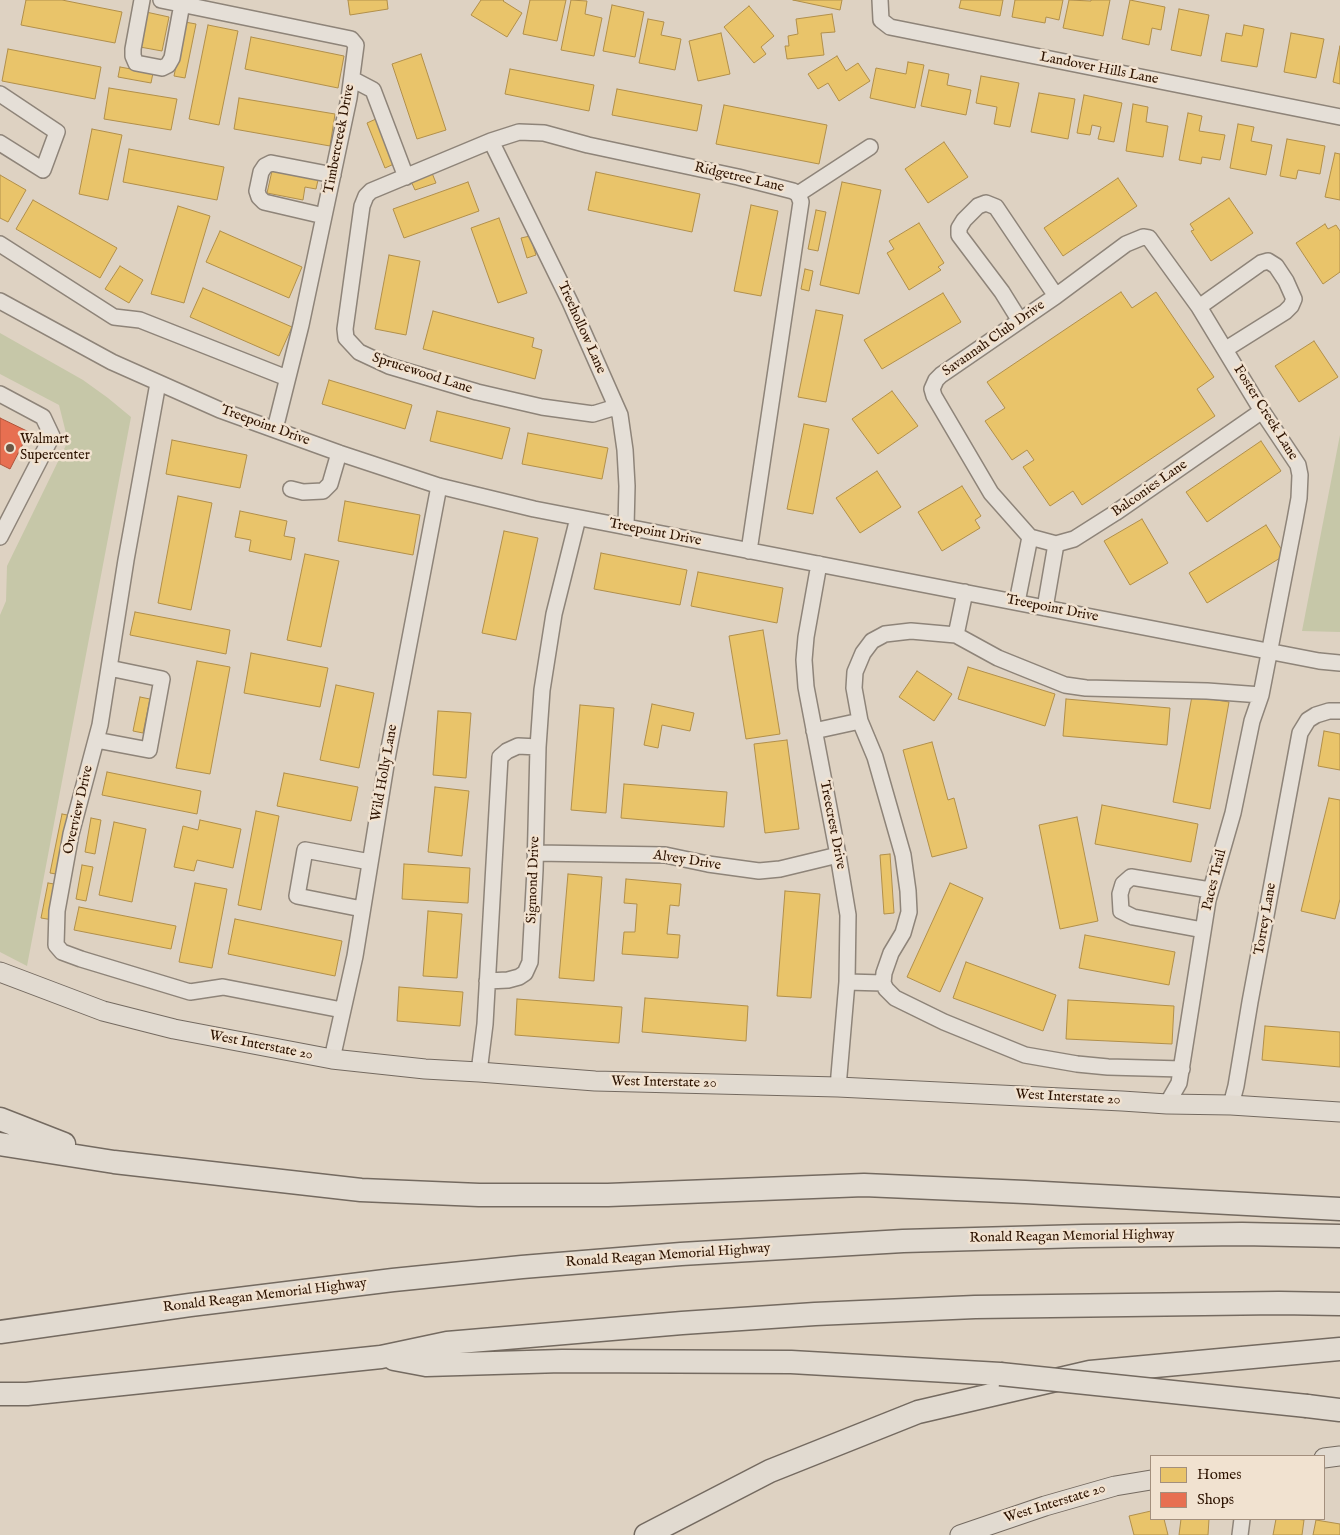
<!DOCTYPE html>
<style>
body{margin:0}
#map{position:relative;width:1340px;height:1535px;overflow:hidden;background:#ded2c2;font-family:"IM FELL English",serif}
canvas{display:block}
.legend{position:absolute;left:1150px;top:1455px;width:175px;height:65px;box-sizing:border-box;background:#f1e2d0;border:1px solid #a38f7d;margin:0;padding:6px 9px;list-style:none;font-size:15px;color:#2d1300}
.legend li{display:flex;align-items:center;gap:10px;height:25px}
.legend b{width:25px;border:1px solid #a38f7d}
</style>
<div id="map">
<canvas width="1340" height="1535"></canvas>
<ul class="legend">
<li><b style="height:14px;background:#e9c46a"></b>Homes</li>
<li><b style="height:14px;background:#e76f51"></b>Shops</li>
</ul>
</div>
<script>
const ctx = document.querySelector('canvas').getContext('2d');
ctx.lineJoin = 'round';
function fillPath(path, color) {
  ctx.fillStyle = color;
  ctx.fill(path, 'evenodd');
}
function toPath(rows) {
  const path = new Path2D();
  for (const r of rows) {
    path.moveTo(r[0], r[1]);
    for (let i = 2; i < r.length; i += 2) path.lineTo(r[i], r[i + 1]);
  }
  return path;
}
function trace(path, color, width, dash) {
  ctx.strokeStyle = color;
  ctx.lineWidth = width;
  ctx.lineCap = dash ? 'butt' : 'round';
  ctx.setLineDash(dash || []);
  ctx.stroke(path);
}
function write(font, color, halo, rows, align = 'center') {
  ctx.font = font + ' "IM FELL English",serif';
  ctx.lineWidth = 5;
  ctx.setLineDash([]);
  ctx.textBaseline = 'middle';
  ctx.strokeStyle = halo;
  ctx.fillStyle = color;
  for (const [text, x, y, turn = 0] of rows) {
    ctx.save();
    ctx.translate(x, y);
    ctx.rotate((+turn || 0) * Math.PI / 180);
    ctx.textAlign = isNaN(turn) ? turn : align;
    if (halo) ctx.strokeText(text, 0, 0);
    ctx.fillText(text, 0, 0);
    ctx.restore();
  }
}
fillPath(toPath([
 [0,333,83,380,108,398,131,417,27,966,0,952,0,615,6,601,7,566,68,441,59,405,0,374],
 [1340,435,1340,632,1302,631]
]), '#c6c7a8');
const homes = toPath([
 [26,0,62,0,122,12,115,43,21,25,26,0],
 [348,0,387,0,388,9,350,15,348,0],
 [481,0,504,0,503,1,522,13,507,37,471,15,481,0],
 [530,0,566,0,557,41,523,34,530,0],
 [571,0,587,1,585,14,602,18,594,56,561,50,571,0],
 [793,0,842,0,840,10,793,0],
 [961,0,1003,0,1000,16,959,8,961,0],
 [1015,0,1063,0,1059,20,1046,17,1045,23,1012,17,1015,0],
 [1069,0,1091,1,1091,0,1110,0,1103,36,1063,28,1069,0],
 [1130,0,1165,7,1161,30,1152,28,1149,45,1122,39,1130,0],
 [612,5,644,12,635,57,603,51,612,5],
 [749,6,774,36,761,47,766,54,754,63,724,27,749,6],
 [1179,9,1209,15,1201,56,1171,50,1179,9],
 [146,12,169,17,162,51,140,47,146,12],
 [832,14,835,32,821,33,824,55,787,59,785,46,789,46,788,36,798,34,796,19,832,14],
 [648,19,664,22,661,35,681,39,675,70,639,63,648,19],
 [185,22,196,24,185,78,174,76,185,22],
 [208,25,238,31,219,125,189,119,208,25],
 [1244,25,1264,29,1257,67,1221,61,1226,33,1242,36,1244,25],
 [721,33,730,74,698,81,689,41,721,33],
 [1291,33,1324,39,1316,78,1284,72,1291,33],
 [251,37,344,56,338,88,245,69,251,37],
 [1340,46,1340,84,1333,82,1340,46],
 [8,49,101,67,95,99,2,81,8,49],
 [421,54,446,130,417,139,392,64,421,54],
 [837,56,846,71,858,63,870,81,839,101,828,83,818,89,808,74,837,56],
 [908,62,924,65,915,108,870,98,876,68,906,74,908,62],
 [120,67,153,73,151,83,118,77,120,67],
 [510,69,594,85,589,111,505,94,510,69],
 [929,70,949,74,947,85,971,90,966,115,921,106,929,70],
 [981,76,1019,83,1010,127,994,124,997,107,976,103,981,76],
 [109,88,177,99,171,130,104,119,109,88],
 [617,89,702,105,697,131,612,115,617,89],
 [1039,93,1075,99,1068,139,1031,132,1039,93],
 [1084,95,1122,103,1114,142,1098,139,1101,127,1092,125,1090,135,1077,133,1084,95],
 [239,98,335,114,330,146,234,129,239,98],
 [1133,104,1148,107,1146,122,1168,126,1163,157,1126,151,1133,104],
 [724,105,827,125,819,164,716,144,724,105],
 [1188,113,1202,116,1199,131,1225,135,1220,160,1202,157,1201,164,1179,160,1188,113],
 [376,119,394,164,385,168,367,123,376,119],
 [1238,124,1254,127,1251,141,1272,145,1266,175,1230,168,1238,124],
 [92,129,122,135,108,200,79,194,92,129],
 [1287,139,1325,146,1320,174,1298,170,1296,179,1280,176,1287,139],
 [944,142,968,177,928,203,905,169,944,142],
 [129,149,224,167,217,200,123,182,129,149],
 [1335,153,1340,154,1340,200,1325,197,1335,153],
 [272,171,318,180,316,189,305,187,303,200,267,193,272,171],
 [596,172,700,194,692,232,588,210,596,172],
 [432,173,436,183,415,190,411,181,432,173],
 [0,175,26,190,8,222,0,218,0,175],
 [1118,178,1137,206,1063,256,1044,228,1118,178],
 [468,182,479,211,404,238,393,209,468,182],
 [842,182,881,190,859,294,820,285,842,182],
 [1229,198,1253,233,1211,261,1191,231,1194,230,1190,224,1229,198],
 [33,200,117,248,100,278,16,229,33,200],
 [751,205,778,211,761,296,734,291,751,205],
 [178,206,210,216,184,303,151,294,178,206],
 [816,210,826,212,818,251,808,249,816,210],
 [499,218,527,293,498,303,471,228,499,218],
 [919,223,944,263,938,267,941,270,909,290,887,253,894,249,889,241,919,223],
 [1325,224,1328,229,1336,225,1340,231,1340,272,1323,284,1296,243,1325,224],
 [220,231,302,267,289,298,206,262,220,231],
 [530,236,536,255,527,258,521,238,530,236],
 [389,255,420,261,406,335,375,329,389,255],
 [120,266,143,280,129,303,105,289,120,266],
 [805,269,813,271,809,291,801,289,805,269],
 [203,288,292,327,279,356,190,317,203,288],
 [1121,292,1132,308,1156,292,1214,377,1197,389,1215,416,1082,505,1073,491,1050,506,1023,467,1034,460,1027,450,1012,460,985,421,1005,408,987,382,1121,292],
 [943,293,961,322,882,369,864,340,943,293],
 [816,310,843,315,826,402,798,397,816,310],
 [433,311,534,338,532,347,542,350,535,379,423,349,433,311],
 [1314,341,1338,377,1299,402,1275,366,1314,341],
 [329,380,412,405,405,429,322,404,329,380],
 [892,391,918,426,878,454,852,419,892,391],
 [437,411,510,428,502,459,430,441,437,411],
 [804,424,829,429,813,514,787,509,804,424],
 [528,433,608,448,602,479,522,464,528,433],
 [172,440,247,455,240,488,166,474,172,440],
 [1261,441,1281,471,1207,522,1186,492,1261,441],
 [877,471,901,507,860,533,836,498,877,471],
 [962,486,981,516,975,520,980,528,942,551,918,512,962,486],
 [178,496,212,503,191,610,158,603,178,496],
 [345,501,420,515,413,555,338,541,345,501],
 [240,511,287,521,284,536,295,538,291,560,249,551,251,540,235,537,240,511],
 [1142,519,1168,563,1130,585,1104,541,1142,519],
 [1266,525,1285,555,1207,603,1189,573,1266,525],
 [504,531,538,538,516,640,482,633,504,531],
 [601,553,687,570,680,605,594,589,601,553],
 [305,554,339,561,321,647,287,640,305,554],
 [698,572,783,588,777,623,691,606,698,572],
 [135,612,230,630,226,654,130,635,135,612],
 [763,630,780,734,746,739,729,636,763,630],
 [251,653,328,668,320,707,244,693,251,653],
 [197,661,230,667,210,774,176,768,197,661],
 [968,667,1055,694,1045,726,958,699,968,667],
 [917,671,952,694,934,721,899,697,917,671],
 [336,685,374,693,359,768,320,760,336,685],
 [1192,696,1229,702,1210,809,1173,802,1192,696],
 [140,697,150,699,143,733,133,731,140,697],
 [1066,699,1170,708,1167,745,1063,736,1066,699],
 [652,704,694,713,690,731,662,725,658,748,644,745,652,704],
 [580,705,614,708,606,813,571,810,580,705],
 [438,711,471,713,466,778,433,775,438,711],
 [1324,731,1340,734,1340,770,1318,766,1324,731],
 [787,740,799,829,765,833,754,744,787,740],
 [932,742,948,800,954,798,967,848,932,857,903,750,932,742],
 [107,772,201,791,197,814,102,795,107,772],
 [284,773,358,787,351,821,277,806,284,773],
 [624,784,727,792,724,827,621,818,624,784],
 [435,787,469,791,462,856,428,852,435,787],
 [1329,798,1340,800,1340,899,1335,919,1301,911,1329,798],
 [1102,805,1198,824,1191,862,1095,844,1102,805],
 [256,811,279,816,261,910,238,905,256,811],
 [62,814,73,816,62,875,50,873,62,814],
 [1077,817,1098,921,1060,929,1039,825,1077,817],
 [91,818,101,820,95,854,85,852,91,818],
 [200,820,241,829,233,868,197,860,194,871,174,867,183,826,198,830,200,820],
 [114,822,146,829,132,902,99,895,114,822],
 [890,854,894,913,884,914,880,855,890,854],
 [404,864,470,868,468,903,402,899,404,864],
 [82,865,93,867,86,901,76,899,82,865],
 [568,874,602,877,594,981,559,978,568,874],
 [626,879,681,884,679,906,670,905,667,934,680,935,678,958,622,954,624,932,635,932,637,904,624,903,626,879],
 [48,883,60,885,53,920,41,918,48,883],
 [195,883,227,889,212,968,179,962,195,883],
 [950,883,983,898,940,992,907,977,950,883],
 [785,891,820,894,811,998,777,996,785,891],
 [79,907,176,926,171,949,74,930,79,907],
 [428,911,462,914,457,978,423,976,428,911],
 [235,919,342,941,335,976,228,954,235,919],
 [1085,935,1175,952,1169,985,1079,968,1085,935],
 [966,962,1056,995,1043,1031,953,998,966,962],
 [399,987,463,992,460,1026,397,1021,399,987],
 [645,998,748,1006,746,1041,642,1032,645,998],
 [517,999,622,1007,619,1043,515,1035,517,999],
 [1068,1000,1174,1006,1172,1044,1066,1039,1068,1000],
 [1265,1026,1340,1032,1340,1067,1262,1060,1265,1026],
 [1151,1511,1151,1519,1164,1519,1168,1535,1134,1535,1129,1516,1151,1511],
 [1181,1519,1209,1519,1208,1535,1179,1535,1181,1519],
 [1276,1519,1295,1519,1304,1520,1302,1535,1273,1535,1276,1519],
 [1316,1520,1340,1524,1340,1535,1313,1535,1316,1520]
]);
fillPath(homes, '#e9c46a');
trace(homes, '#b18f4a', 1);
const shops = toPath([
 [0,418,29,432,10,469,0,464,0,418]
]);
fillPath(shops, '#e76f51');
trace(shops, '#af5339', 1);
const minor = toPath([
 [142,0,133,49,133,56,136,63,162,68,168,65,172,58,182,4],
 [161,0,351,39,356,45,349,98,301,325,275,429],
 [880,0,881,20,890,27,1340,117],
 [352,79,373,90,406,177],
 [0,94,57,132,43,170,0,143],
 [491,141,570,302,620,415,625,450,627,486,626,527],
 [798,194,870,147],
 [324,216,264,202,259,197,257,191,261,172,265,166,271,163,333,175],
 [0,244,114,317,140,320,287,378],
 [0,301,112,362,220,410,339,453,439,486,534,509,1319,661,1340,663],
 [1199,307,1261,263,1268,261,1276,266,1286,281,1294,299,1291,306,1285,312,1226,349],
 [1020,321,1002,292,959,235,959,228,964,220,978,206,986,203,996,207,1056,296],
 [158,383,126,560,100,725,71,834,57,911,56,945,62,952,81,959,190,992,223,987,342,1010],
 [0,394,43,417,52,436,0,537],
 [616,407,593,414,542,407,477,392,389,366,359,352,346,338,345,329,362,206,366,196,371,191,491,141,519,132,544,133,588,145,738,177,793,191,798,194,801,202,749,551],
 [291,489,303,492,323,491,330,484,339,453],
 [1030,537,991,493,934,396,932,389,936,380,941,375,1056,296,1126,244,1143,237,1149,238,1199,307,1262,411,1298,465,1300,475,1299,498,1295,520,1261,695,1252,721,1233,813,1208,900,1179,1083,1167,1104],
 [1030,537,1056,544,1074,539,1115,513,1262,411],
 [819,564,806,637,804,660,806,687,838,855,848,915,847,982,838,1087],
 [1017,602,1030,537],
 [1045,608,1056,544],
 [956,635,965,592],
 [814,731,860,721],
 [96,740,149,750,162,679,109,668],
 [535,853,665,855,708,864,759,871,780,869,838,855],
 [362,909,297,896,305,850,370,862],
 [1203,930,1133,917,1121,911,1120,894,1123,884,1131,877,1210,890],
 [487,981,508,980,519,977,525,973,530,962,535,870,538,747,542,690,554,614,578,518],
 [847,982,883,983],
 [332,1059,355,956,387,759,439,486],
 [1182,1069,1108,1067,1077,1064,1025,1055,944,1022,895,998,886,989,883,983,884,973,891,953,903,933,909,912,908,891,903,855,875,757,860,721,854,688,855,672,863,653,872,641,885,634,911,631,956,635,998,658,1065,685,1086,688,1207,691,1261,695],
 [479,1072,485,1024,500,757,507,751,518,746,538,747],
 [1231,1105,1236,1086,1250,1002,1300,733,1308,720,1316,715,1329,711,1340,711],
 [1240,1535,1242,1519]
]);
const major = toPath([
 [0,972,103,1011,174,1029,332,1059,425,1069,479,1072,595,1081,838,1087,1122,1101,1167,1104,1231,1105,1340,1112],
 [1324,1458,1340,1456],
 [960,1535,1045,1506,1115,1486,1151,1480]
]);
const highway = toPath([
 [0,1119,64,1144],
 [0,1144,114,1162,361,1190,479,1195,608,1195,864,1185,1025,1192,1340,1209],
 [0,1332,190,1305,393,1280,522,1267,681,1254,903,1241,1083,1236,1242,1234,1340,1236],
 [394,1359,426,1365,562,1361,791,1362,1000,1374],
 [0,1394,27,1394,381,1357,447,1343,682,1323,815,1314,975,1307,1279,1303,1340,1304],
 [1307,1406,1340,1410],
 [646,1535,770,1471,918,1412,1090,1372,1340,1349]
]);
trace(minor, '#8e8479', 18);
trace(major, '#746a60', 21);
trace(highway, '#746a60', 25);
trace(minor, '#e5dfd7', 15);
trace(major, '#e1dad0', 19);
trace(highway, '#e1dad0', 22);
const highwayBridge = toPath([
 [1000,1374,1307,1406]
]);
trace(highwayBridge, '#746a60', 25, []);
trace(highwayBridge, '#e1dad0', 22);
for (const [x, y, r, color] of [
 [10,448,5,"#6b5644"]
]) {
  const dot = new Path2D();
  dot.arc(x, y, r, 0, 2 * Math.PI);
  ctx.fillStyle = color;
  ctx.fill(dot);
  trace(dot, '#f1e2d0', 2);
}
write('14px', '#2d1300', '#f1e2d0', [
 ["Landover Hills Lane",1099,69,11],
 ["Timbercreek Drive",340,139,-79],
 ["Ridgetree Lane",739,178,13],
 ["Treehollow Lane",581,328,66],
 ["Savannah Club Drive",994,339,-35],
 ["Sprucewood Lane",422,374,18],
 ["Foster Creek Lane",1265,413,58],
 ["Treepoint Drive",265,426,20],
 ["Balconies Lane",1150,489,-35],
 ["Treepoint Drive",655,533,11],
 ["Treepoint Drive",1052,609,11],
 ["Wild Holly Lane",385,773,-80],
 ["Overview Drive",79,810,-77],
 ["Treecrest Drive",832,825,79],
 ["Alvey Drive",687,861,9],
 ["Sigmond Drive",534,880,-88],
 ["Paces Trail",1215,880,-76],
 ["Torrey Lane",1266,919,-80],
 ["West Interstate 20",261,1046,11],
 ["West Interstate 20",664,1083,1],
 ["West Interstate 20",1068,1098,3],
 ["Ronald Reagan Memorial Highway",1072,1237,-1],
 ["Ronald Reagan Memorial Highway",668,1256,-4],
 ["Ronald Reagan Memorial Highway",265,1296,-7],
 ["West Interstate 20",1055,1504,-17]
]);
write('14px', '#2d1300', '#f1e2d0', [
 ["Walmart",20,440],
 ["Supercenter",20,456]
], 'left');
</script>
